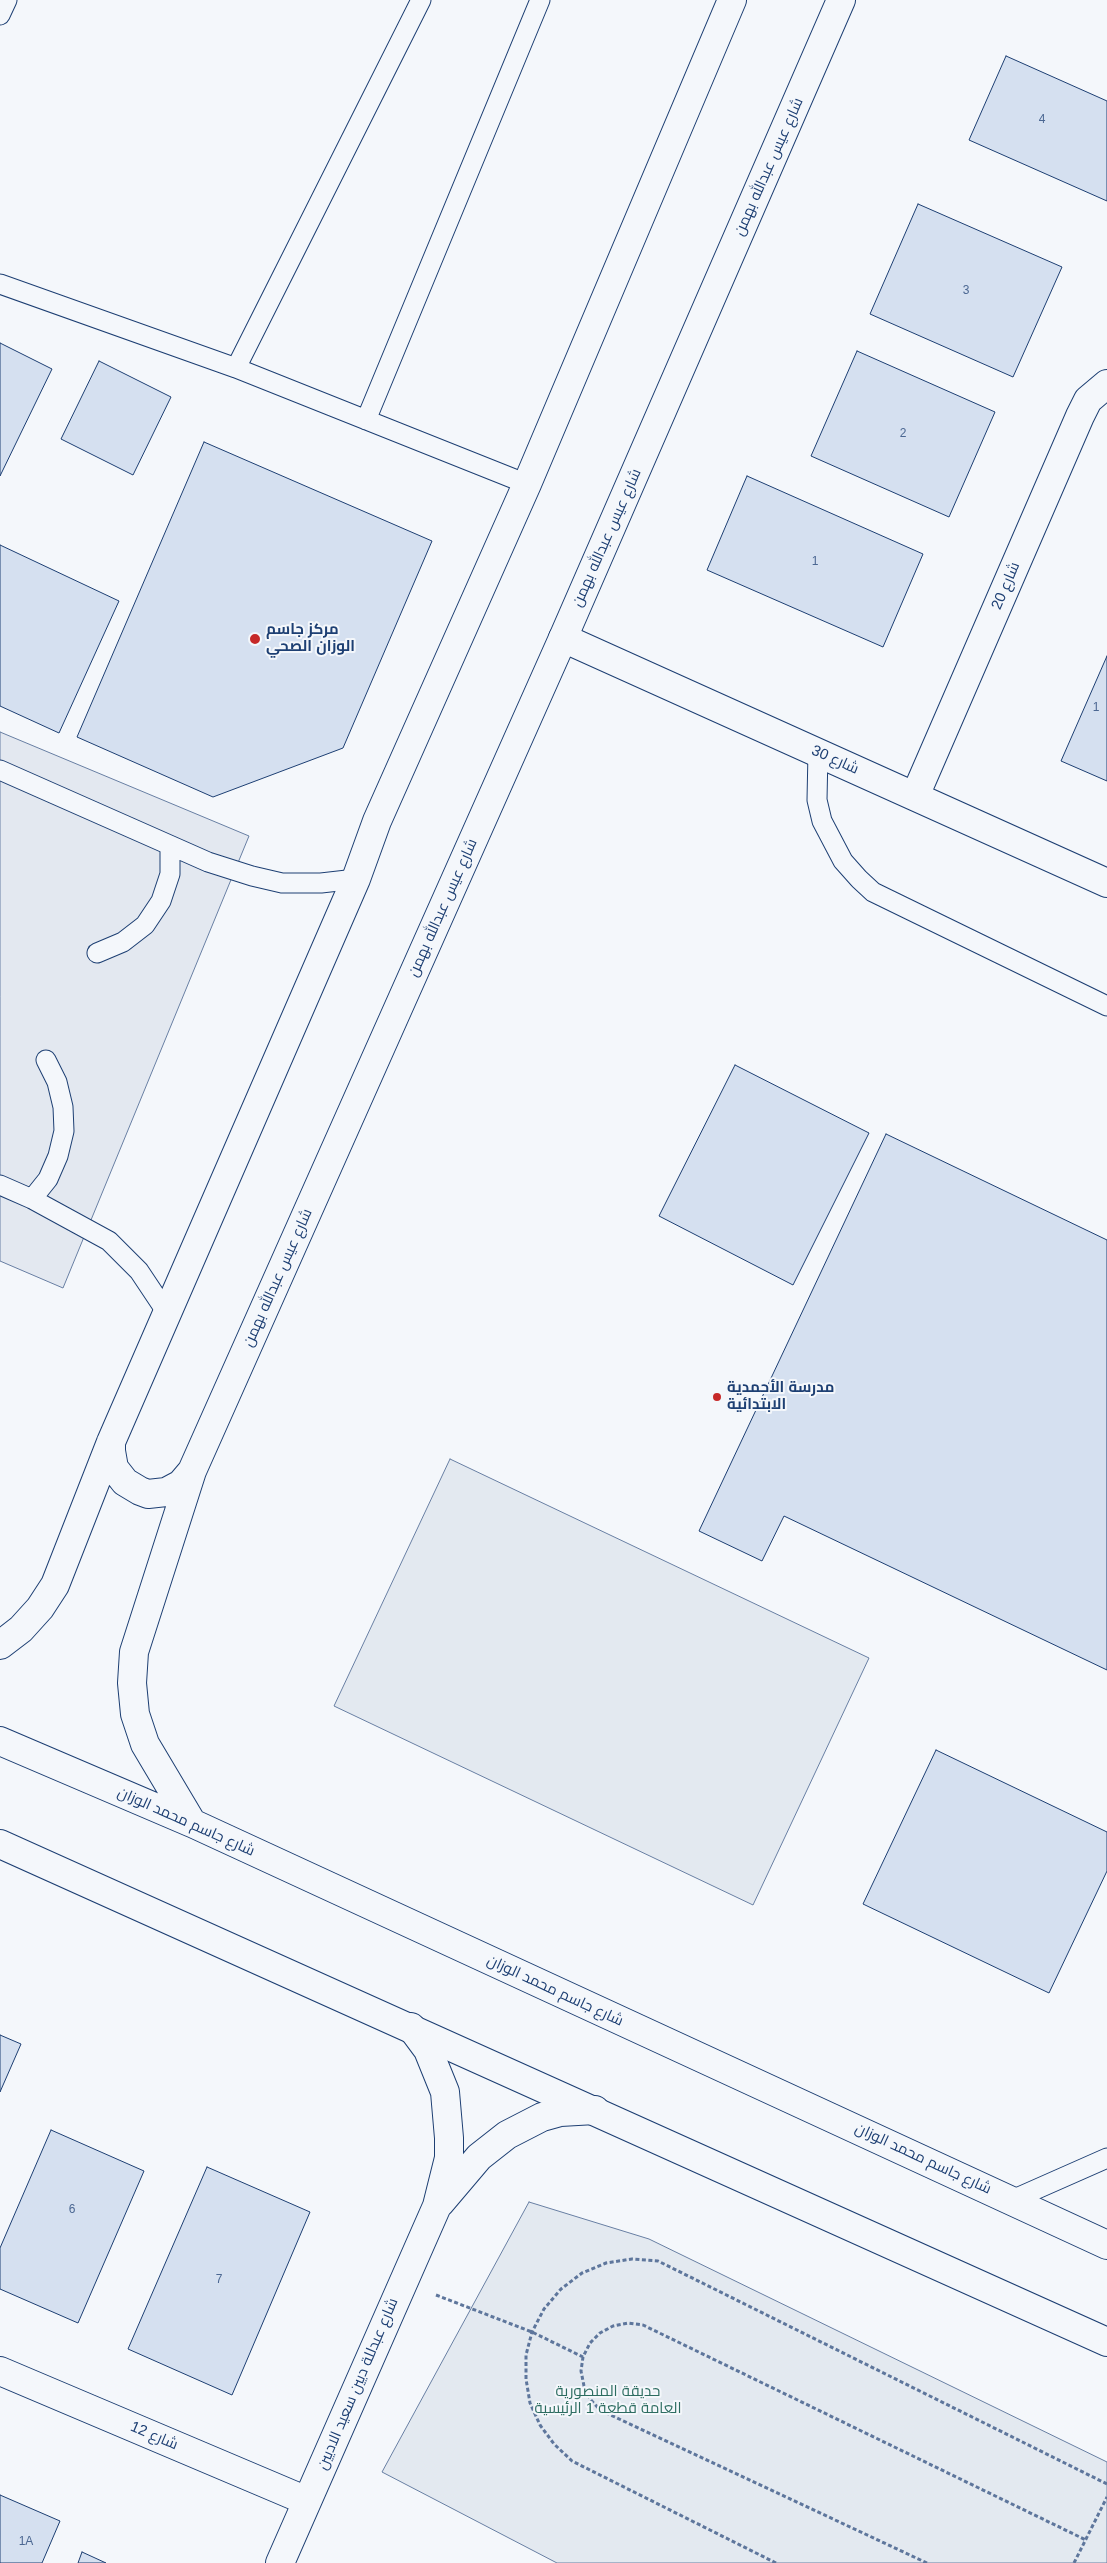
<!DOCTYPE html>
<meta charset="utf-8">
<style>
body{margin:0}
canvas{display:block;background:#f4f7fb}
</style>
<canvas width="1107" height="2563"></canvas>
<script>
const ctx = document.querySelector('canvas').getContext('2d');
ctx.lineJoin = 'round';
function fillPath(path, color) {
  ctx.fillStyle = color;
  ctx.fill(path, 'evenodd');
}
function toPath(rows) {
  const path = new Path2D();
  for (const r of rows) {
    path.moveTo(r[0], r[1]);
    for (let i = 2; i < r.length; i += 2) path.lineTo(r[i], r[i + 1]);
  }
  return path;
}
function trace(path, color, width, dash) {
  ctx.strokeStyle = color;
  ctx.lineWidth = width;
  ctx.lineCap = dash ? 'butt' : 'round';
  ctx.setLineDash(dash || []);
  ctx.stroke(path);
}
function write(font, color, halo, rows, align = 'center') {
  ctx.font = font + ' Arial,Cairo,sans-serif';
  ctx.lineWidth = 4;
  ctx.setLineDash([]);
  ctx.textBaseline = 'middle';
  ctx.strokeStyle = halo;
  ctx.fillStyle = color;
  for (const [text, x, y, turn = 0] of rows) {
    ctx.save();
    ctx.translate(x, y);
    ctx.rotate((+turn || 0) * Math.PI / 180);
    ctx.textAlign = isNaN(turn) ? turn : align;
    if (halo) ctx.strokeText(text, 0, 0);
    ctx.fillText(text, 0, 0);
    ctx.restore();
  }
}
const green = toPath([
 [450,1459,869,1658,753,1905,334,1706,450,1459],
 [529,2202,649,2239,1107,2462,1107,2563,557,2563,382,2472,529,2202]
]);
fillPath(green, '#e3e9f0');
trace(green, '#687fa3', 1);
const parking = toPath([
 [0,732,249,836,63,1288,0,1261,0,732]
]);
fillPath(parking, '#e3e8f0');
trace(parking, '#687fa3', 1);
const building = toPath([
 [1006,56,1107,101,1107,201,969,140,1006,56],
 [918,204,1062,267,1013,377,870,314,918,204],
 [0,343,52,369,0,476,0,343],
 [857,351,995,412,949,517,811,456,857,351],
 [99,361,171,397,133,475,61,439,99,361],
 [204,442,432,541,343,748,213,797,77,737,204,442],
 [747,476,923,554,883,647,707,570,747,476],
 [0,545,119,601,59,733,0,706,0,545],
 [1107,656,1107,781,1061,761,1107,656],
 [735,1065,869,1133,793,1285,659,1216,735,1065],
 [886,1134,1107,1240,1107,1670,784,1516,762,1561,699,1531,886,1134],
 [936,1750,1107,1832,1107,1871,1049,1993,863,1904,936,1750],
 [0,2035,21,2044,0,2092,0,2035],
 [51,2130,144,2171,78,2323,0,2289,0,2248,51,2130],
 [207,2167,310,2212,232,2395,128,2349,207,2167],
 [0,2495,60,2521,42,2563,0,2563,0,2495],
 [82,2552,106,2563,78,2563,82,2552]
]);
fillPath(building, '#d5e0f0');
trace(building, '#1d3f73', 1);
const lane = toPath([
 [0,15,7,0],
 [0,284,236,368,527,484],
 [236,368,421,0],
 [366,420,540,0],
 [818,752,817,800,822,821,843,861,859,879,873,892,1107,1006],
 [0,770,208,862,252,876,282,883,321,883,356,879],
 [97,953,123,942,145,925,161,901,170,874,170,846],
 [0,1185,32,1199,109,1241,139,1271,167,1313],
 [32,1199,48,1179,58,1156,64,1131,63,1107,57,1082,46,1060],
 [1012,2200,1107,2158]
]);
const street = toPath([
 [563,638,1107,883],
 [915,796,1080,416,1088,400,1107,384],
 [440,2203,479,2157,507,2135,542,2117,560,2112,595,2110],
 [0,2371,307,2501],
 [280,2563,437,2206,449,2158,449,2138,445,2092,428,2050,411,2027]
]);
const secondary = toPath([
 [111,1442,111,1451,114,1468,125,1482,140,1491,148,1494,166,1492,181,1484,192,1471],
 [0,1645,21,1629,40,1608,55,1585,111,1442,356,879,377,821,527,484,732,0],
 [0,1741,192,1823,1107,2245],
 [192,1823,145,1744,135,1714,132,1683,134,1652,192,1471,563,638,841,0],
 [0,1844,1107,2342]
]);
trace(lane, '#1d3f73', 21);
trace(street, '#1d3f73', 30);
trace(secondary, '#1d3f73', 30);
trace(toPath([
 [436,2295,532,2332,583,2357],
 [776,2563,572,2461,554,2444,540,2425,530,2403,526,2379,526,2355,532,2332,544,2309,561,2289,582,2273,606,2263,632,2259,658,2261,1107,2484],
 [927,2563,600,2410,590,2399,584,2386,581,2371,583,2357,590,2343,600,2333,613,2326,628,2323,643,2325,1086,2540],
 [1074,2563,1107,2497]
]), '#5e769c', 3, [4, 2.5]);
trace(lane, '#f4f7fb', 19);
trace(street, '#f4f7fb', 28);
trace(secondary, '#f4f7fb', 28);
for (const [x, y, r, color] of [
 [255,639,6,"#c62828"],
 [717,1397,5,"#c62828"]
]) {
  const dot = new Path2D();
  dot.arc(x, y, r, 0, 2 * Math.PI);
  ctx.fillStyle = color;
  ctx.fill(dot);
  trace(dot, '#f4f7fb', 2);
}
write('12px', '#4b6792', null, [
 ["4",1042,120],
 ["3",966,291],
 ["2",903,434],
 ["1",815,562],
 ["1",1096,708],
 ["6",72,2210],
 ["7",219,2280],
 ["1A",26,2542]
]);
write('15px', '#1d3f73', '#f4f7fb', [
 ["شارع عيس عبدالله بهمن",769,167,-66],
 ["شارع عيس عبدالله بهمن",607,538,-66],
 ["شارع 20",1006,586,-67],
 ["شارع 30",835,760,24],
 ["شارع عيس عبدالله بهمن",443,908,-66],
 ["شارع عيس عبدالله بهمن",278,1278,-66],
 ["شارع جاسم محمد الوزان",186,1822,24],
 ["شارع جاسم محمد الوزان",555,1991,25],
 ["شارع جاسم محمد الوزان",923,2159,25],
 ["شارع عبدللة ديين سعيد الاديين",358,2384,-67],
 ["شارع 12",154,2436,23]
]);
write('bold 15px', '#1d3f73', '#f4f7fb', [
 ["مركز جاسم",266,630],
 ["الوزان الصحي",266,647],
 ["مدرسة الأحمدية",727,1388],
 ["الابتدائية",727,1405]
], 'left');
write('15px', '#2c6c60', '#f4f7fb', [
 ["حديقة المنصورية",608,2392],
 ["العامة قطعة 1 الرئيسية",608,2409]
]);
</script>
